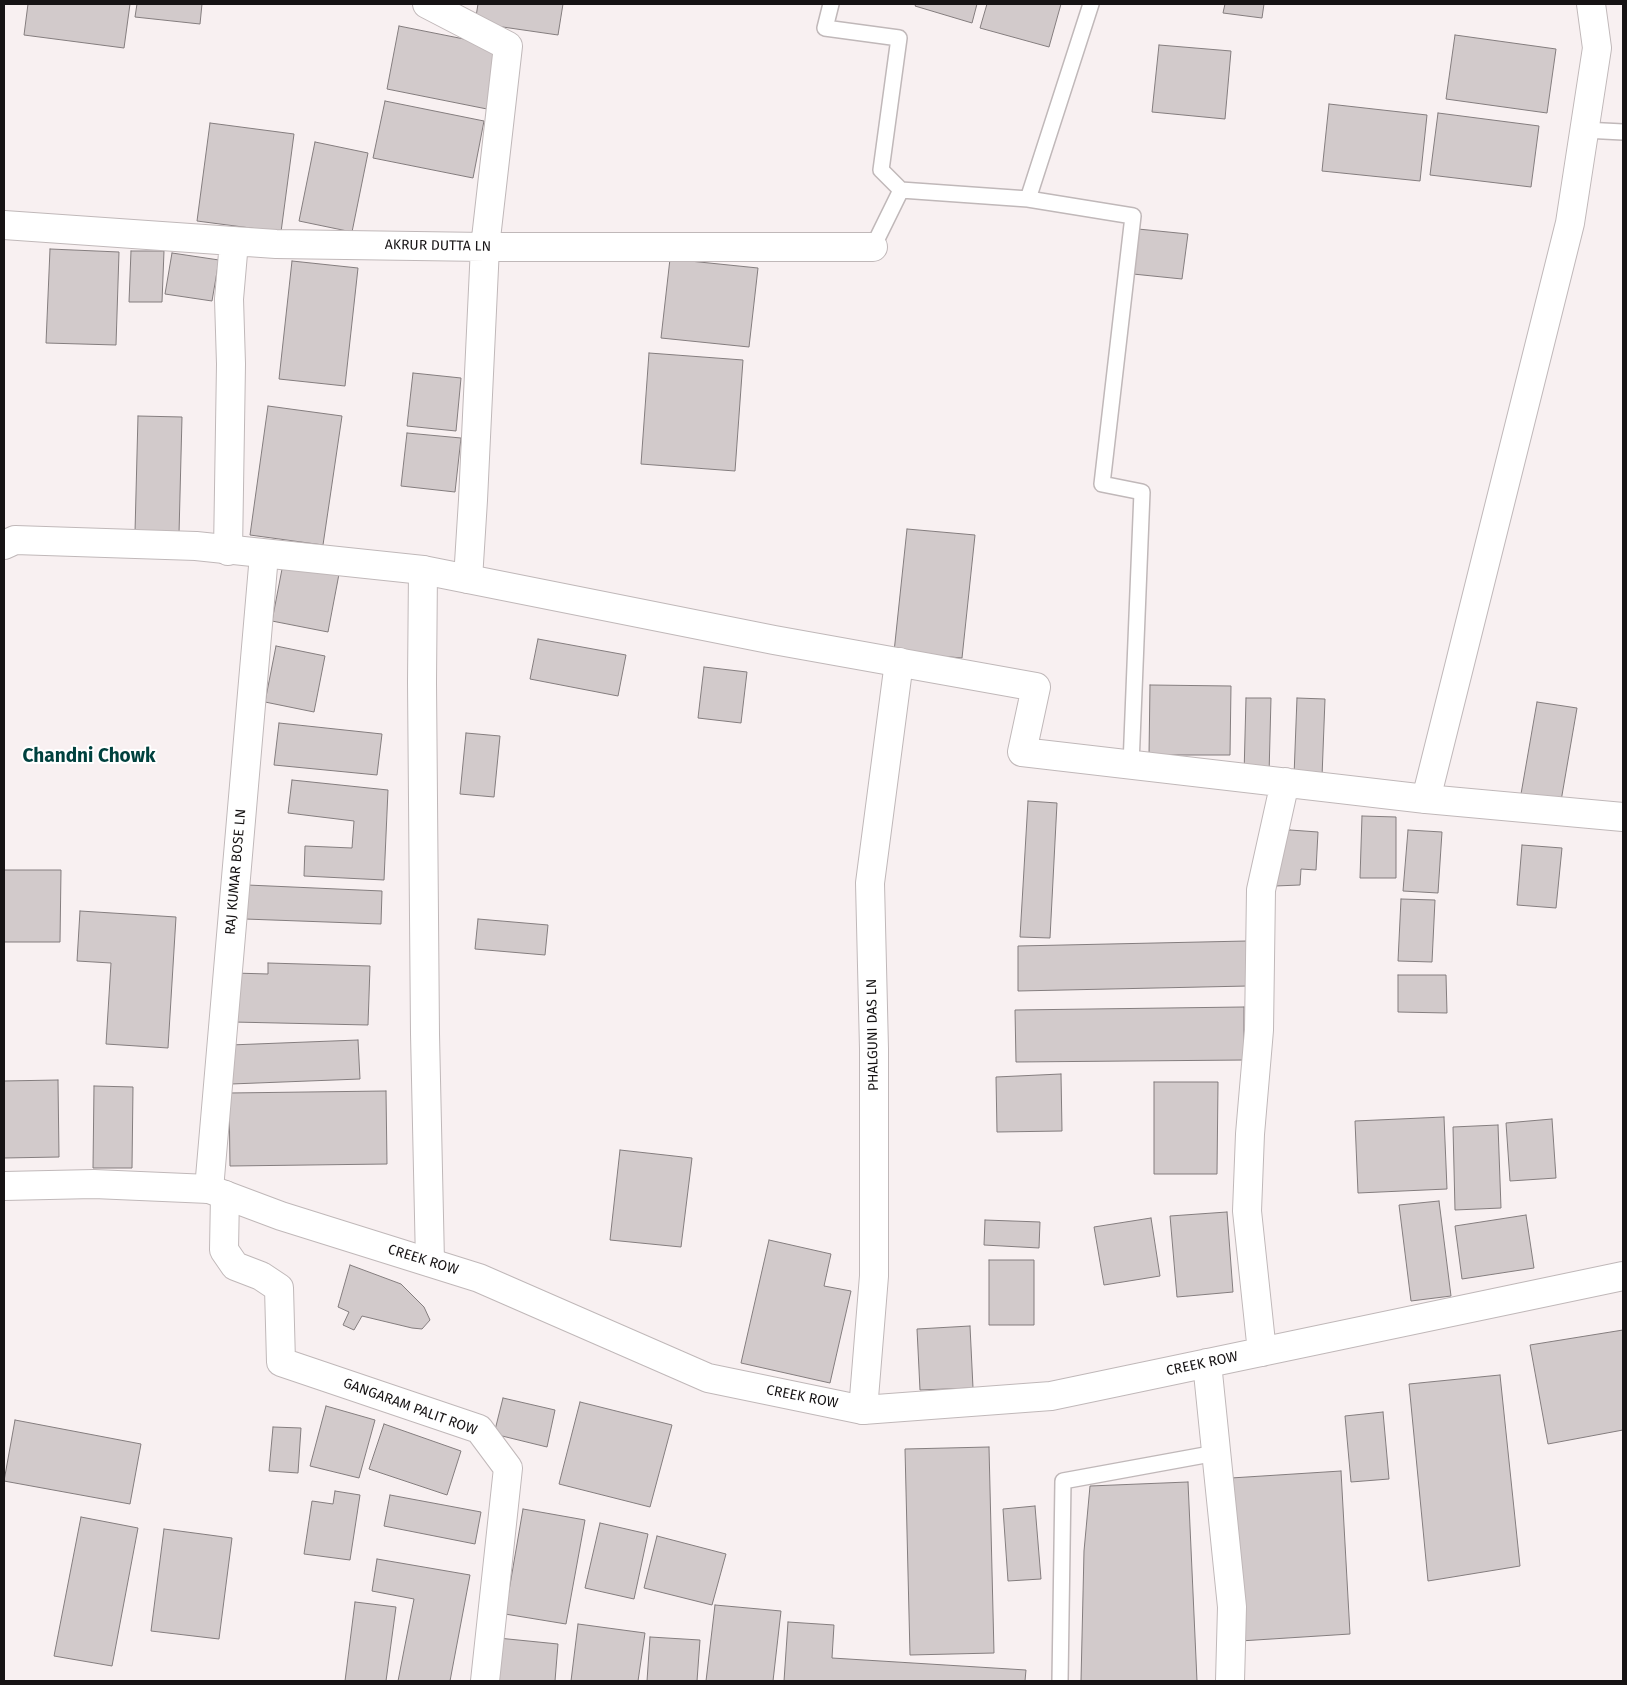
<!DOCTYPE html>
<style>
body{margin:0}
#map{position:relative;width:1627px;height:1685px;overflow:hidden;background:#f8f0f1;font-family:"Fira Sans",sans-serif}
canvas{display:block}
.frame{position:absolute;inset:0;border:5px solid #161314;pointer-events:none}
</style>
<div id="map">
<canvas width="1627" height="1685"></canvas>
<div class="frame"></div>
</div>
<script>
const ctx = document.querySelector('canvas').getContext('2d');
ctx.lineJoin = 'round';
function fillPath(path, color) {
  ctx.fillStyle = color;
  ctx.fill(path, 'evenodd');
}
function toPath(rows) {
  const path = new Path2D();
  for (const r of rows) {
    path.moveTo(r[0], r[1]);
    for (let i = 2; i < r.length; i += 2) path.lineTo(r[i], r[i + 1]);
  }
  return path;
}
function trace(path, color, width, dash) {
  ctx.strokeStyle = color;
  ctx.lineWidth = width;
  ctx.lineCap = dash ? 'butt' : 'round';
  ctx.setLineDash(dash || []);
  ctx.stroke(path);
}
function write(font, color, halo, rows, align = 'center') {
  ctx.font = font + ' "Fira Sans",sans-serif';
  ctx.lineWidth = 4;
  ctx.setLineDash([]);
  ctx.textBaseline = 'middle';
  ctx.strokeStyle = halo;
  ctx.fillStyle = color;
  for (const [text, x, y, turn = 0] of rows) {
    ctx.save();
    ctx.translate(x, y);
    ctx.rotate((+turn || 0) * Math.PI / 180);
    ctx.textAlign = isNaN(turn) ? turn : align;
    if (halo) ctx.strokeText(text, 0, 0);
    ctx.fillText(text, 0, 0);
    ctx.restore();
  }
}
const building = toPath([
 [28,4,130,4,124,48,24,35,28,4],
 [137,4,202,4,200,24,135,17,137,4],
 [478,4,563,4,558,35,475,23,478,4],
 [916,4,977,4,972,23,915,6,916,4],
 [987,4,1061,4,1049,47,980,28,987,4],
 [1225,4,1264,4,1262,18,1223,13,1225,4],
 [399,26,499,46,487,109,387,89,399,26],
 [1455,35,1556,49,1547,113,1446,99,1455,35],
 [1159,45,1231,51,1225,119,1152,112,1159,45],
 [385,101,484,121,473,178,373,158,385,101],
 [1329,104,1427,115,1420,181,1322,171,1329,104],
 [1438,113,1539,126,1531,187,1430,175,1438,113],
 [210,123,294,134,281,232,197,221,210,123],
 [315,142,368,153,352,232,299,221,315,142],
 [1138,229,1188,234,1182,279,1133,274,1138,229],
 [50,249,119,252,116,345,46,343,50,249],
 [131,251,164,251,162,302,129,302,131,251],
 [172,253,219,260,212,301,165,294,172,253],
 [670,259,758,268,749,347,661,338,670,259],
 [292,261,358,268,345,386,279,379,292,261],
 [649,353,743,360,735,471,641,464,649,353],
 [413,373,461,378,456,431,407,426,413,373],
 [268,406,342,416,323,545,250,535,268,406],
 [138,416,182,417,179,534,135,532,138,416],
 [407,433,461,438,455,492,401,486,407,433],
 [907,529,975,535,962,658,894,652,907,529],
 [283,564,339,574,328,632,272,621,283,564],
 [538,639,626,655,618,696,530,679,538,639],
 [276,646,325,656,314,712,265,702,276,646],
 [704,667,747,672,741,723,698,718,704,667],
 [1150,685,1231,686,1230,755,1149,755,1150,685],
 [1246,698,1271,698,1269,775,1244,775,1246,698],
 [1297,698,1325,699,1322,777,1294,776,1297,698],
 [1537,702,1577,708,1561,801,1521,794,1537,702],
 [279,723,382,734,377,775,274,765,279,723],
 [466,733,500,736,494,797,460,794,466,733],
 [292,780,388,790,384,880,304,876,305,846,352,848,354,821,288,813,292,780],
 [1028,801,1057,803,1050,938,1020,937,1028,801],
 [1362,816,1396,817,1396,878,1360,878,1362,816],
 [1290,830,1318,832,1316,870,1301,869,1300,885,1275,886,1279,836,1290,830],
 [1408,830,1442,832,1438,893,1403,891,1408,830],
 [1522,845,1562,848,1556,908,1517,905,1522,845],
 [4,870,61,870,60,942,4,942,4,870],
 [247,885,382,891,381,924,245,919,247,885],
 [1401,899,1435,900,1432,962,1398,961,1401,899],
 [80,911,176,917,168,1048,106,1044,111,963,77,961,80,911],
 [478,919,548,925,545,955,475,949,478,919],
 [1247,941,1248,986,1018,991,1018,946,1247,941],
 [268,963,370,966,368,1025,233,1022,234,973,268,974,268,963],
 [1398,975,1446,975,1447,1013,1398,1012,1398,975],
 [1244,1007,1244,1060,1016,1062,1015,1010,1244,1007],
 [358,1040,360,1079,231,1084,230,1045,358,1040],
 [1061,1074,1062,1131,997,1132,996,1077,1061,1074],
 [58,1080,59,1157,4,1158,4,1081,58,1080],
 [1154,1082,1218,1082,1217,1174,1154,1174,1154,1082],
 [94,1086,133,1087,132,1168,93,1168,94,1086],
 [386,1091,387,1164,230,1166,229,1093,386,1091],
 [1444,1117,1447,1189,1358,1193,1355,1121,1444,1117],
 [1552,1119,1556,1178,1510,1181,1506,1123,1552,1119],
 [1498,1125,1501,1208,1455,1210,1453,1127,1498,1125],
 [620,1150,692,1158,681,1247,610,1240,620,1150],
 [1439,1201,1451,1296,1411,1301,1399,1205,1439,1201],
 [1227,1212,1233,1292,1177,1297,1170,1216,1227,1212],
 [1526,1215,1534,1268,1462,1279,1455,1226,1526,1215],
 [1151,1218,1160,1276,1104,1285,1094,1227,1151,1218],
 [985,1220,1040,1222,1039,1248,984,1245,985,1220],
 [769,1240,831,1254,824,1286,851,1291,830,1383,741,1363,769,1240],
 [989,1260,1034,1260,1034,1325,989,1325,989,1260],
 [350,1265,401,1284,424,1307,430,1320,422,1329,412,1328,362,1316,354,1330,343,1325,349,1312,338,1307,350,1265],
 [970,1326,973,1388,920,1390,917,1329,970,1326],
 [1623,1330,1623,1430,1548,1444,1530,1345,1623,1330],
 [1500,1375,1520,1566,1428,1581,1409,1384,1500,1375],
 [503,1398,555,1410,547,1447,494,1434,503,1398],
 [580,1402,672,1425,650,1507,559,1484,580,1402],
 [326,1406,375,1420,359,1478,310,1466,326,1406],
 [1383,1412,1389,1479,1351,1482,1345,1416,1383,1412],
 [15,1420,141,1444,130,1504,4,1481,15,1420],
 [384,1424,461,1451,447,1495,369,1469,384,1424],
 [273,1427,301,1428,298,1473,269,1471,273,1427],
 [989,1447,994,1653,910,1655,905,1449,989,1447],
 [1341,1471,1350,1634,1240,1641,1231,1478,1341,1471],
 [1188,1482,1197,1681,1081,1681,1084,1551,1090,1486,1188,1482],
 [335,1491,360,1495,350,1560,304,1554,312,1501,333,1504,335,1491],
 [390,1495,481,1512,475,1544,384,1526,390,1495],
 [1035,1506,1041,1579,1008,1581,1003,1509,1035,1506],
 [523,1509,585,1520,566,1624,505,1614,523,1509],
 [81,1517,138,1528,112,1666,54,1656,81,1517],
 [600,1523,648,1534,634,1599,585,1588,600,1523],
 [164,1529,232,1538,219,1639,151,1631,164,1529],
 [657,1536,726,1554,712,1605,644,1588,657,1536],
 [377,1559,470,1575,450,1681,398,1681,414,1599,372,1591,377,1559],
 [355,1602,396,1607,386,1681,345,1681,355,1602],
 [715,1605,781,1611,773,1681,706,1681,715,1605],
 [788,1622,834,1625,832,1658,1026,1670,1025,1681,784,1681,788,1622],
 [578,1624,645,1633,638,1681,571,1681,578,1624],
 [650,1637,700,1640,697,1681,647,1681,650,1637],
 [498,1638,558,1644,555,1681,494,1681,498,1638]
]);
fillPath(building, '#d2cacb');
trace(building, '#847d7e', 1);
const service = toPath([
 [831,4,825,28,899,38,881,170,901,190],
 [1584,130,1623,132],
 [1028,199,1133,216,1102,484,1142,492,1131,765],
 [873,247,901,190,1028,199,1091,4],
 [1060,1681,1063,1481,1216,1453]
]);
const minor = toPath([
 [427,4,508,46,485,247,473,500,468,579],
 [4,225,276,244,485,247,873,247],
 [228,551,231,364,229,299,234,242],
 [423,570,422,682,425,1034,430,1262],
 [1426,799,1623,817],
 [209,1189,264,555],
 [225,1195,224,1250,235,1266,261,1276,279,1288,281,1362,479,1429,508,1468,485,1681],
 [863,1410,874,1276,874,1049,870,883,899,662]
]);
const tertiary = toPath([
 [4,545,15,540,196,546,423,570,774,640,1036,687,1022,752,1426,799,1570,223,1597,48,1591,4],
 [4,1186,94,1184,209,1189,281,1216,479,1278,708,1378,863,1410,1051,1396,1623,1276],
 [1262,1352,1247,1211,1250,1134,1259,1030,1261,890,1285,782],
 [1207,1363,1232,1607,1230,1681]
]);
trace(service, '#c0b8b9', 18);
trace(minor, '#c0b8b9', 30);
trace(tertiary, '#c0b8b9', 30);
trace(service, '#fff', 15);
trace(minor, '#fff', 28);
trace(tertiary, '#fff', 28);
write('14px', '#161314', '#fff', [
 ["AKRUR DUTTA LN",438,246,1],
 ["RAJ KUMAR BOSE LN",236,872,-85],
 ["PHALGUNI DAS LN",873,1035,-91],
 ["CREEK ROW",423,1260,17],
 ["CREEK ROW",1202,1364,-12],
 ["CREEK ROW",802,1397,11],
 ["GANGARAM PALIT ROW",410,1407,20]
]);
write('bold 19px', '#00413e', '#fff', [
 ["Chandni Chowk",89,757]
]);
</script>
